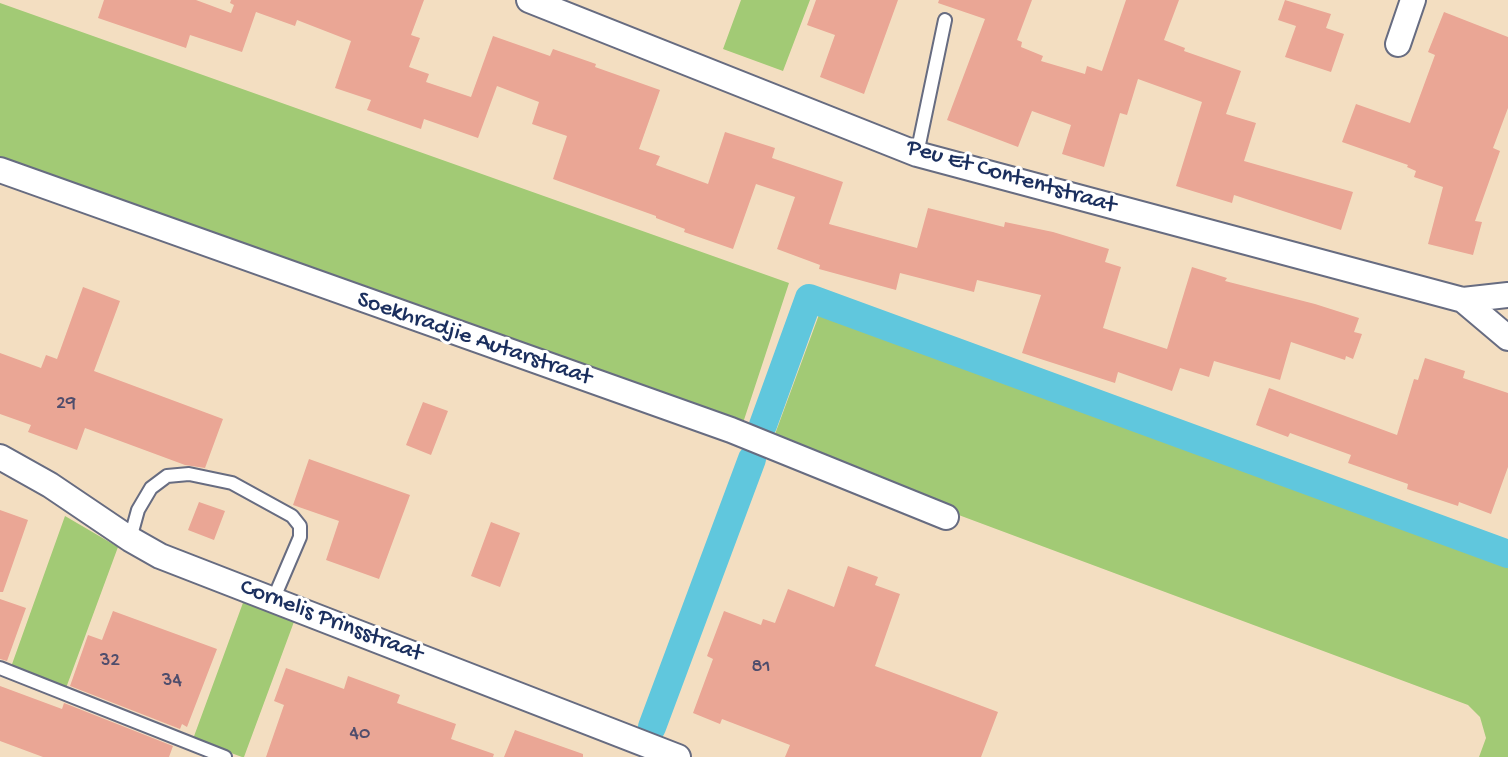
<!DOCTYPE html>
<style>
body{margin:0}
canvas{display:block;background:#f3dec1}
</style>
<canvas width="1508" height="757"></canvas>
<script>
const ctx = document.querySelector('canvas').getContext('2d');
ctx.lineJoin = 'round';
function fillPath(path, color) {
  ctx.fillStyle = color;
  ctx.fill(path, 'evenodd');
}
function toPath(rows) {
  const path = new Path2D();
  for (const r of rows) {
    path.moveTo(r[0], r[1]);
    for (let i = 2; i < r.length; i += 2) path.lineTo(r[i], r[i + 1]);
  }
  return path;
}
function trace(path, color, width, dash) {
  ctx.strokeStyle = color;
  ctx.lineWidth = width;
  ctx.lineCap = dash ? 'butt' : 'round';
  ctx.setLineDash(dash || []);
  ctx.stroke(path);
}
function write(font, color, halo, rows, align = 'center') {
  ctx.font = font + ' "Gochi Hand",sans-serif';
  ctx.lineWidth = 6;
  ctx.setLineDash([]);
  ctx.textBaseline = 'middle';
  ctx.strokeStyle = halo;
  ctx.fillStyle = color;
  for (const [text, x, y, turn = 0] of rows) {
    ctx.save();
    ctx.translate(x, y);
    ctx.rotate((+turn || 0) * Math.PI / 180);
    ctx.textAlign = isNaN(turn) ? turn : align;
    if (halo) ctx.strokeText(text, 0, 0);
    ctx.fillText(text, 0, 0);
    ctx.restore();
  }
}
fillPath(toPath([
 [741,0,810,0,783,71,723,49],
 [0,3,789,283,741,429,0,166],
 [820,312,1508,560,1508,757,1479,757,1486,738,1480,717,1468,705,771,445],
 [65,516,118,547,66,688,11,667],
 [244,600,295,619,244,757,242,757,193,739]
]), '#a2ca75');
trace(toPath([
 [763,425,809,298,1508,554],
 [652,727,752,459]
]), '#60c7dd', 28);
fillPath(toPath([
 [104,0,196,0,231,13,234,5,230,3,231,0,424,0,411,35,420,38,409,67,429,74,426,82,471,97,493,36,550,56,553,49,596,64,595,67,660,90,639,149,660,156,656,165,708,184,725,132,775,148,772,158,843,182,829,224,917,248,928,208,1004,227,1005,222,1053,232,1109,249,1105,262,1121,267,1103,328,1167,349,1192,267,1227,278,1225,281,1315,304,1359,318,1354,332,1362,334,1353,359,1346,356,1345,360,1291,342,1280,380,1214,361,1209,377,1180,368,1172,391,1118,372,1115,383,1022,353,1041,295,977,280,974,292,900,273,896,290,819,269,820,265,777,249,795,197,756,184,733,249,684,232,685,229,656,218,656,216,553,179,567,136,532,124,539,102,497,86,478,138,424,119,421,129,367,110,371,100,335,88,351,41,297,20,295,26,256,12,242,52,190,35,186,48,98,18],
 [816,0,898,0,864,94,820,77,835,35,807,25],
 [939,0,1032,0,1017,40,1022,42,1021,47,1043,56,1041,61,1085,74,1087,66,1102,71,1126,0,1179,0,1164,40,1185,48,1184,51,1241,71,1226,114,1256,123,1244,161,1353,192,1341,230,1234,195,1232,203,1176,186,1202,102,1138,79,1127,115,1120,113,1104,167,1062,154,1071,125,1032,111,1018,147,947,120,985,19,938,3],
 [1285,0,1331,14,1326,28,1344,34,1331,72,1285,57,1296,26,1278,20],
 [1444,12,1508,37,1508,108,1493,148,1500,151,1475,221,1482,222,1473,255,1428,244,1443,187,1414,177,1416,171,1407,167,1408,165,1342,142,1356,104,1410,123,1435,55,1428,52],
 [83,287,120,301,94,371,223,419,205,468,185,465,85,428,77,450,28,432,31,425,0,414,0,353,41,368,46,355,57,359],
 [1425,358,1465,371,1463,378,1508,393,1508,467,1491,514,1459,502,1458,506,1407,489,1408,484,1348,463,1351,455,1290,433,1288,437,1256,425,1269,388,1397,435,1414,379,1418,380],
 [423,402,448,411,431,455,406,445],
 [309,459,410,495,379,579,326,560,339,521,293,505],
 [199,502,225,511,214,540,188,530],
 [0,510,28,520,3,592,0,592],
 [491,522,520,533,500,587,471,576],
 [848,566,878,577,875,585,900,594,875,666,998,712,981,757,785,757,790,745,722,719,720,724,693,713,713,659,707,656,724,611,761,625,763,619,775,623,788,589,834,607],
 [0,599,26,608,7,661,0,659],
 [113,611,217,649,187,727,182,724,180,729,70,686,88,635,102,640],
 [286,668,344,689,348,676,400,695,397,703,456,724,451,739,494,754,493,757,266,757,284,705,274,701],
 [0,686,62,709,64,703,173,746,169,757,43,757,0,741],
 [515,730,583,754,583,757,504,757]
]), '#eaa695');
const lane = toPath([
 [917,154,945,20],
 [130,539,138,510,151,488,167,476,189,474,232,483,292,516,300,526,300,537,273,600],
 [0,668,225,757]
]);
const street = toPath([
 [529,0,917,154,1463,300,1508,295],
 [1398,44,1413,0],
 [0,170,731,430,946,517],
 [1463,300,1508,338],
 [0,457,50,485,130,539,160,556,678,757]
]);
trace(lane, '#676c81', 16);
trace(street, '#676c81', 28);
trace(lane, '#fff', 12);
trace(street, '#fff', 24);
write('20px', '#4f4d6c', null, [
 ["29",66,405],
 ["32",110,662],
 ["81",761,668],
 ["34",172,682],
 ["40",360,735]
]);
write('24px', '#1b2f5e', '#fff', [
 ["Peu Et Contentstraat",1011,178,16],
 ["Soekhradjie Autarstraat",474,340,19],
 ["Cornelis Prinsstraat",331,622,21]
]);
</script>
